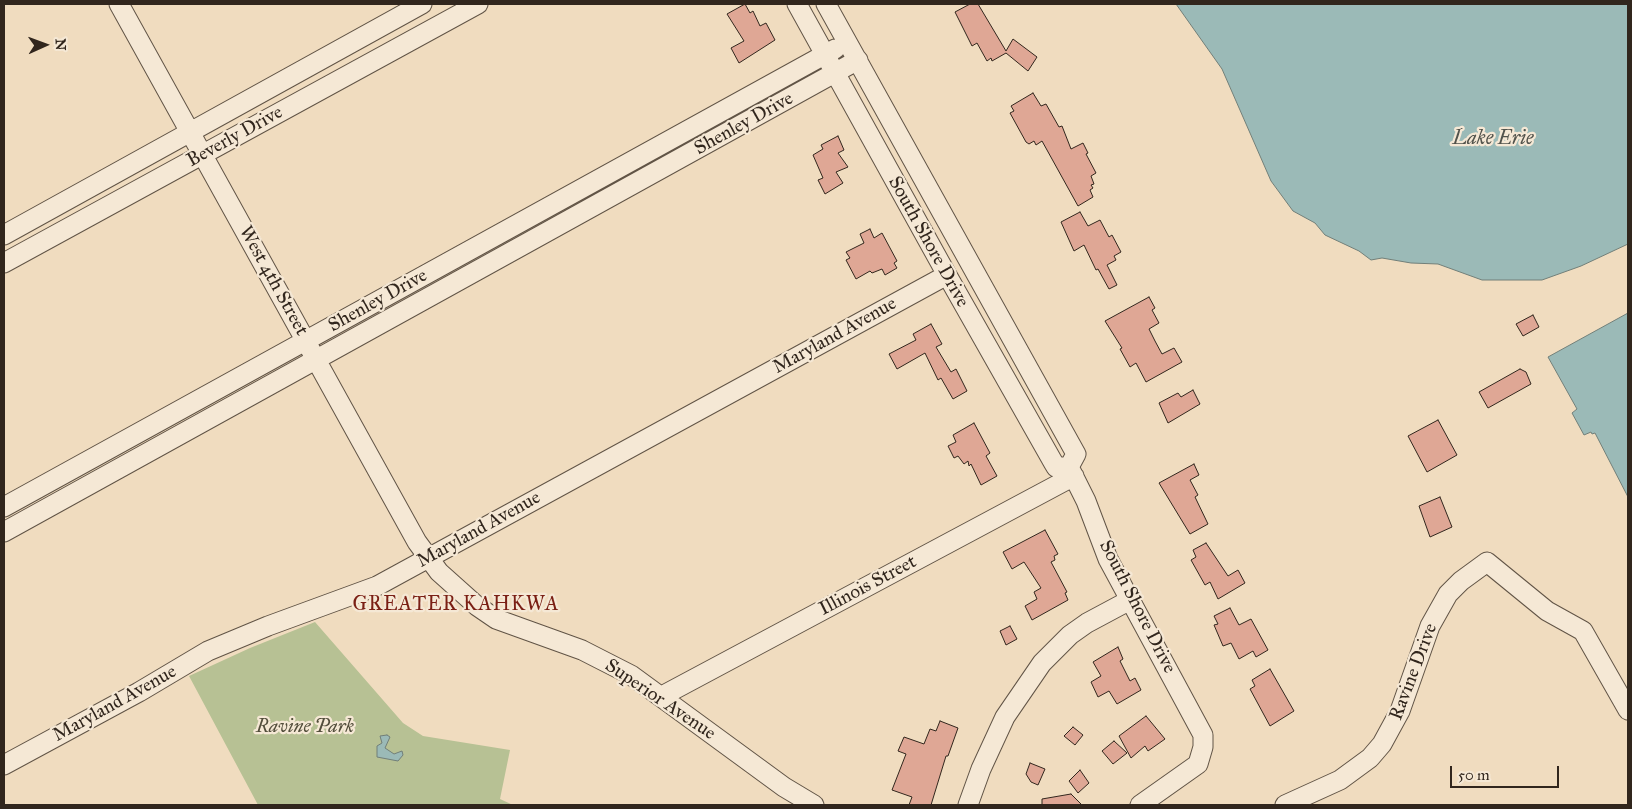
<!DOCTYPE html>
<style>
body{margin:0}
#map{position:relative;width:1632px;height:809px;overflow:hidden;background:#f0dcbf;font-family:"IM FELL Great Primer",serif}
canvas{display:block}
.frame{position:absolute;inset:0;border:5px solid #31261d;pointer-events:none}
.north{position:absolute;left:20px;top:20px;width:50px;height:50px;-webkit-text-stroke:4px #f5e8d5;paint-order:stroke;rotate:88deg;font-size:14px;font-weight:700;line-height:20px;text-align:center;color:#31261d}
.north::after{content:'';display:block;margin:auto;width:18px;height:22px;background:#31261d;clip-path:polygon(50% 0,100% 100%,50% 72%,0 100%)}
.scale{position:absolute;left:1450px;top:766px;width:109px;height:22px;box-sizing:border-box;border:2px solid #31261d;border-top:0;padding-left:6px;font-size:15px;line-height:18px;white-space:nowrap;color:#31261d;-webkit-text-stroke:4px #f5e8d5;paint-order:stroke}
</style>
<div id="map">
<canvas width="1632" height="809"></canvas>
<div class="frame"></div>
<div class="north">N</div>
<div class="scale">50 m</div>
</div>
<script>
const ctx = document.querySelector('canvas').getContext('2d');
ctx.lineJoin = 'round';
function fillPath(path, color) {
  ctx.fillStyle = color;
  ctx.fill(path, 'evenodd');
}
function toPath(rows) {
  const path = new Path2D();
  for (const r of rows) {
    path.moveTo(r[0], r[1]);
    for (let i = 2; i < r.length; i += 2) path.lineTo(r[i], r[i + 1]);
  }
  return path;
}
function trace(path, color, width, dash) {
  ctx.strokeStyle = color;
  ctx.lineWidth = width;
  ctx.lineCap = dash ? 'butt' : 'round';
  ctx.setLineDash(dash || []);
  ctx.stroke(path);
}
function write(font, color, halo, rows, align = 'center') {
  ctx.font = font + ' "IM FELL Great Primer",serif';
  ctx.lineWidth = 4.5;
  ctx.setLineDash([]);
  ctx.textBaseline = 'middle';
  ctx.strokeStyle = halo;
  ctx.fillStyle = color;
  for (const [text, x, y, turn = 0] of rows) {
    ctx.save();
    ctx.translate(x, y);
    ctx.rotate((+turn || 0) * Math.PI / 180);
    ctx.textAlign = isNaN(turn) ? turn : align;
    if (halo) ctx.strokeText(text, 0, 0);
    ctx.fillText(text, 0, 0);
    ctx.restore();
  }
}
fillPath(toPath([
 [315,622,403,723,423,736,510,750,500,799,513,805,258,805,189,676,250,648]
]), '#b7c194');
const water = toPath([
 [1176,4,1628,4,1628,244,1581,266,1542,280,1482,280,1438,264,1411,263,1382,258,1371,260,1359,251,1325,235,1315,223,1293,211,1271,181,1222,69,1176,4],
 [1628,313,1628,497,1595,433,1592,434,1591,432,1584,435,1572,413,1577,409,1548,357,1628,313],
 [387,735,390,737,385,748,394,754,402,751,403,755,398,761,377,757,377,746,382,743,380,736,387,735]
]);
fillPath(water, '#9bbab7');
trace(water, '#717f79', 1);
const building = toPath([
 [745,4,750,13,753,11,760,26,766,23,775,40,739,63,731,48,744,41,727,14,745,4],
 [970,4,978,4,1006,51,1013,39,1037,57,1028,71,1006,53,992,61,991,58,987,61,977,43,972,46,955,12,970,4],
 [1033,93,1041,106,1046,104,1059,127,1062,126,1071,149,1083,143,1088,153,1086,154,1096,173,1091,176,1094,184,1091,185,1093,188,1090,190,1093,197,1078,206,1042,141,1036,145,1034,141,1029,144,1026,142,1010,113,1014,111,1011,106,1033,93],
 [838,136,844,150,838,153,848,167,836,172,843,183,825,194,818,180,823,178,813,155,823,149,821,145,838,136],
 [1080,212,1088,226,1100,220,1109,237,1112,235,1121,252,1114,256,1116,260,1107,265,1117,285,1109,289,1098,269,1096,270,1084,245,1074,251,1061,222,1080,212],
 [870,229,874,238,882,233,897,261,894,263,897,268,885,275,882,269,872,273,870,271,856,279,846,260,850,258,846,252,864,243,860,234,870,229],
 [1149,297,1155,308,1152,310,1159,323,1149,329,1155,341,1162,354,1174,348,1182,362,1146,382,1136,363,1130,367,1120,349,1122,348,1105,321,1149,297],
 [1533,315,1539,327,1523,336,1516,324,1533,315],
 [931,324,942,344,936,347,951,372,956,369,967,391,953,399,941,378,938,380,925,353,897,369,889,354,916,340,913,334,931,324],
 [1520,369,1526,372,1531,384,1488,408,1479,392,1520,369],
 [1193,390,1200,404,1168,423,1159,403,1178,393,1181,397,1193,390],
 [1438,420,1457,455,1427,472,1408,436,1438,420],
 [974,423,990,453,986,456,997,476,981,485,971,464,969,466,968,461,964,464,958,456,954,458,948,446,956,442,953,435,974,423],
 [1194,464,1199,475,1190,480,1198,495,1195,497,1208,524,1190,534,1159,483,1194,464],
 [1440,497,1452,527,1430,537,1419,506,1440,497],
 [1045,530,1058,554,1054,556,1055,560,1051,562,1067,592,1065,593,1068,600,1032,620,1025,606,1037,599,1034,592,1041,588,1024,562,1012,569,1003,552,1045,530],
 [1206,543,1228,576,1238,570,1245,583,1218,599,1210,582,1205,585,1191,560,1196,557,1193,550,1206,543],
 [1230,608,1239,625,1251,619,1268,650,1256,657,1253,651,1239,659,1231,643,1223,646,1214,625,1218,624,1214,616,1230,608],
 [1010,626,1017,639,1006,645,1000,631,1010,626],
 [1118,647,1123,659,1120,661,1130,681,1135,678,1141,690,1117,704,1109,691,1098,697,1091,682,1101,676,1093,662,1118,647],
 [1270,669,1294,711,1270,726,1250,689,1255,686,1252,680,1270,669],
 [1146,716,1165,739,1148,751,1145,746,1131,758,1119,736,1146,716],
 [940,721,958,728,948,756,946,756,931,805,909,805,912,797,892,790,906,754,898,751,904,737,924,744,930,729,936,731,940,721],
 [1073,727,1083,735,1075,745,1064,736,1073,727],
 [1114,741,1127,753,1113,764,1102,751,1114,741],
 [1030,763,1045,769,1038,785,1031,782,1026,774,1030,763],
 [1080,770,1089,783,1078,793,1069,781,1080,770],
 [1071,794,1082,805,1042,805,1042,799,1071,794]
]);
fillPath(building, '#dfa795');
trace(building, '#31261d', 1);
const minor = toPath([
 [119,4,417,542,439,572,477,606,496,619,582,650,631,675,784,787,814,805],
 [797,4,947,275,1053,462,1056,467,1069,467,1076,454,826,4],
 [4,235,422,4],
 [4,263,478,4],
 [1069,467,1086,501,1108,559,1203,735,1203,747,1198,764,1140,805],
 [4,507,835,49],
 [4,532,858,60],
 [662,696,1074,476],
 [4,765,139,692,208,651,268,626,377,586,947,275],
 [968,805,981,769,1005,717,1042,663,1070,635,1087,623,1130,600],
 [1285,805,1340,780,1370,758,1382,744,1400,711,1430,626,1448,594,1461,581,1487,562,1547,611,1583,631,1628,710]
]);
trace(minor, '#615446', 21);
trace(minor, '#f5e8d5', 19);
write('19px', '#31261d', '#f5e8d5', [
 ["Shenley Drive",744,124,-29],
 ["Beverly Drive",235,137,-29],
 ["South Shore Drive",928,242,61],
 ["West 4th Street",273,281,61],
 ["Shenley Drive",378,301,-29],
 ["Maryland Avenue",835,336,-29],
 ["Maryland Avenue",479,530,-29],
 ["Illinois Street",868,586,-28],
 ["South Shore Drive",1137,607,63],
 ["Ravine Drive",1414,672,-69],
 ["Superior Avenue",660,700,34],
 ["Maryland Avenue",115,704,-29]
]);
write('italic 19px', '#524d3b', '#f5e8d5', [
 ["Ravine Park",305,727]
]);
write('italic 20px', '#51524b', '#f5e8d5', [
 ["Lake Erie",1493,139]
]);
ctx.letterSpacing = '1px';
write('20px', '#7a1f14', '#f5e8d5', [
 ["GREATER KAHKWA",456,605]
]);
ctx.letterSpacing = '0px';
</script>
